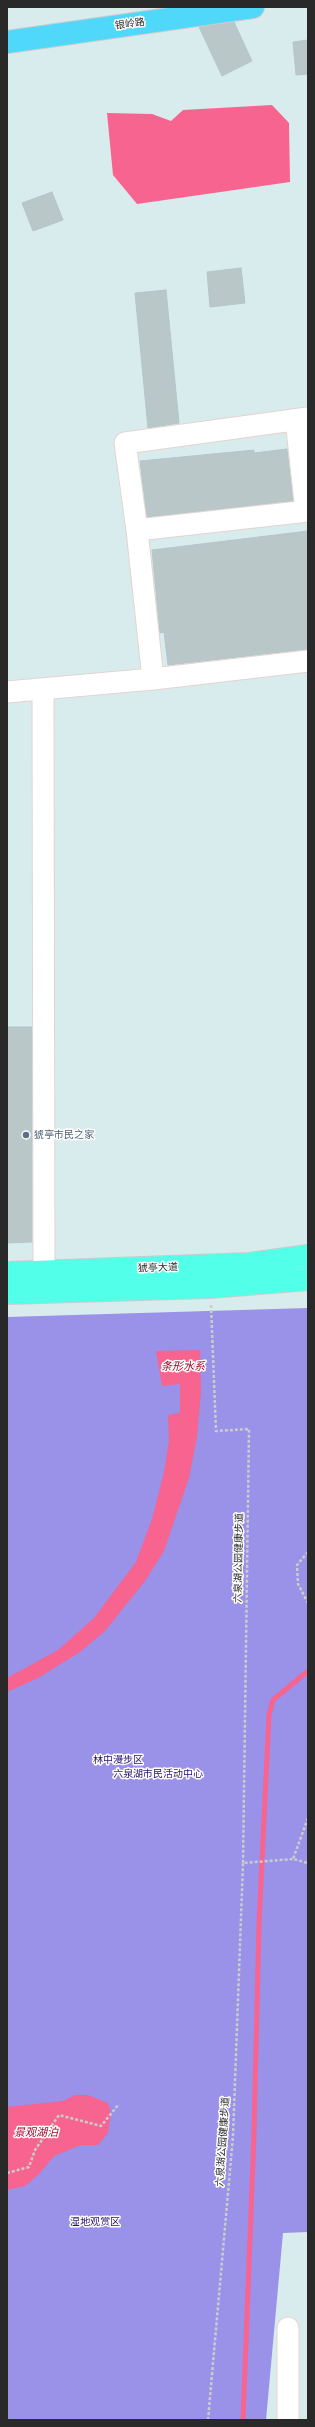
<!DOCTYPE html>
<meta charset="utf-8">
<style>
body{margin:0}
#map{position:relative;width:315px;height:2427px;overflow:hidden;background:#d9eced;font-family:"PT Sans Narrow",sans-serif}
canvas{display:block}
.frame{position:absolute;inset:0;border:8px solid #292929;pointer-events:none}
</style>
<div id="map">
<canvas width="315" height="2427"></canvas>
<div class="frame"></div>
</div>
<script>
const ctx = document.querySelector('canvas').getContext('2d');
ctx.lineJoin = 'round';
function fillPath(path, color) {
  ctx.fillStyle = color;
  ctx.fill(path, 'evenodd');
}
function toPath(rows) {
  const path = new Path2D();
  for (const r of rows) {
    path.moveTo(r[0], r[1]);
    for (let i = 2; i < r.length; i += 2) path.lineTo(r[i], r[i + 1]);
  }
  return path;
}
function trace(path, color, width, dash) {
  ctx.strokeStyle = color;
  ctx.lineWidth = width;
  ctx.lineCap = dash ? 'butt' : 'round';
  ctx.setLineDash(dash || []);
  ctx.stroke(path);
}
function write(font, color, halo, rows, align = 'center') {
  ctx.font = font + ' "PT Sans Narrow","Noto Sans SC",sans-serif';
  ctx.lineWidth = 3;
  ctx.setLineDash([]);
  ctx.textBaseline = 'middle';
  ctx.strokeStyle = halo;
  ctx.fillStyle = color;
  for (const [text, x, y, turn = 0] of rows) {
    ctx.save();
    ctx.translate(x, y);
    ctx.rotate((+turn || 0) * Math.PI / 180);
    ctx.textAlign = isNaN(turn) ? turn : align;
    if (halo) ctx.strokeText(text, 0, 0);
    ctx.fillText(text, 0, 0);
    ctx.restore();
  }
}
fillPath(toPath([
 [308,1308,308,2232,283,2233,266,2420,7,2420,7,1317]
]), '#9a91e8');
fillPath(toPath([
 [272,105,289,123,290,182,137,204,113,175,107,113,152,114,171,121,183,110],
 [200,1350,201,1391,197,1437,189,1478,164,1551,145,1581,105,1631,80,1652,38,1678,7,1692,7,1678,58,1650,94,1618,136,1562,152,1519,164,1472,169,1440,168,1415,180,1413,180,1384,162,1386,156,1351],
 [75,2095,88,2095,108,2103,111,2113,108,2133,98,2145,81,2145,54,2156,39,2174,25,2186,7,2190,7,2107,63,2101]
]), '#f7648f');
trace(toPath([
 [243,2420,254,2134,259,1924,269,1715,273,1700,308,1671]
]), '#f7648f', 5);
const building = toPath([
 [234,22,252,61,222,76,199,27,234,22],
 [308,40,308,74,296,75,293,42,308,40],
 [52,192,63,220,33,231,22,203,52,192],
 [241,268,245,303,210,307,207,272,241,268],
 [166,290,179,423,148,428,135,293,166,290],
 [287,449,293,501,147,517,140,461,254,450,254,453,287,449],
 [308,531,308,649,168,665,164,632,160,633,152,550,308,531],
 [7,1027,32,1027,32,1242,7,1243,7,1027]
]);
fillPath(building, '#b9c7c8');
trace(building, '#b3c6c8', 1);
const minor = toPath([
 [296,420,306,511],
 [137,530,308,511],
 [153,679,137,530,125,443,308,418],
 [43,689,44,1273],
 [7,692,153,679,308,661],
 [288,2420,288,2328]
]);
const major = toPath([
 [7,42,253,7]
]);
const highway = toPath([
 [7,1273,249,1264,308,1256],
 [7,1293,210,1287,308,1279]
]);
trace(minor, '#e3d4cf', 23);
trace(major, '#ccc', 24);
trace(highway, '#ccc', 24);
trace(toPath([
 [211,1305,216,1431,249,1429,243,1863],
 [308,1552,297,1565,298,1584,308,1603],
 [308,1818,293,1859,308,1863],
 [7,2173,29,2167,35,2150,59,2115,101,2126,119,2104],
 [208,2420,233,2136,243,1863,293,1859]
]), '#ccc', 2.5, [3, 2]);
trace(minor, '#fff', 21);
trace(major, '#50d8fb', 22);
trace(highway, '#52ffe9', 22);
for (const [x, y, r, color] of [
 [26,1135,4,"#5c6f8a"]
]) {
  const dot = new Path2D();
  dot.arc(x, y, r, 0, 2 * Math.PI);
  ctx.fillStyle = color;
  ctx.fill(dot);
  trace(dot, '#fff', 1.5);
}
write('10px', '#292929', '#fff', [
 ["银岭路",130,24,-8],
 ["猇亭大道",158,1268,-2],
 ["六泉湖公园健康步道",239,1558,-89],
 ["六泉湖公园健康步道",223,2142,-86]
]);
write('10px', '#4e5e75', '#fff', [
 ["猇亭市民之家",34,1135]
], 'left');
write('10px', '#28146b', '#fff', [
 ["林中漫步区",118,1760],
 ["六泉湖市民活动中心",158,1774],
 ["湿地观赏区",95,2222]
]);
write('italic 11px', '#a30326', '#fff', [
 ["条形水系",183,1367],
 ["景观湖泊",36,2133]
]);
</script>
